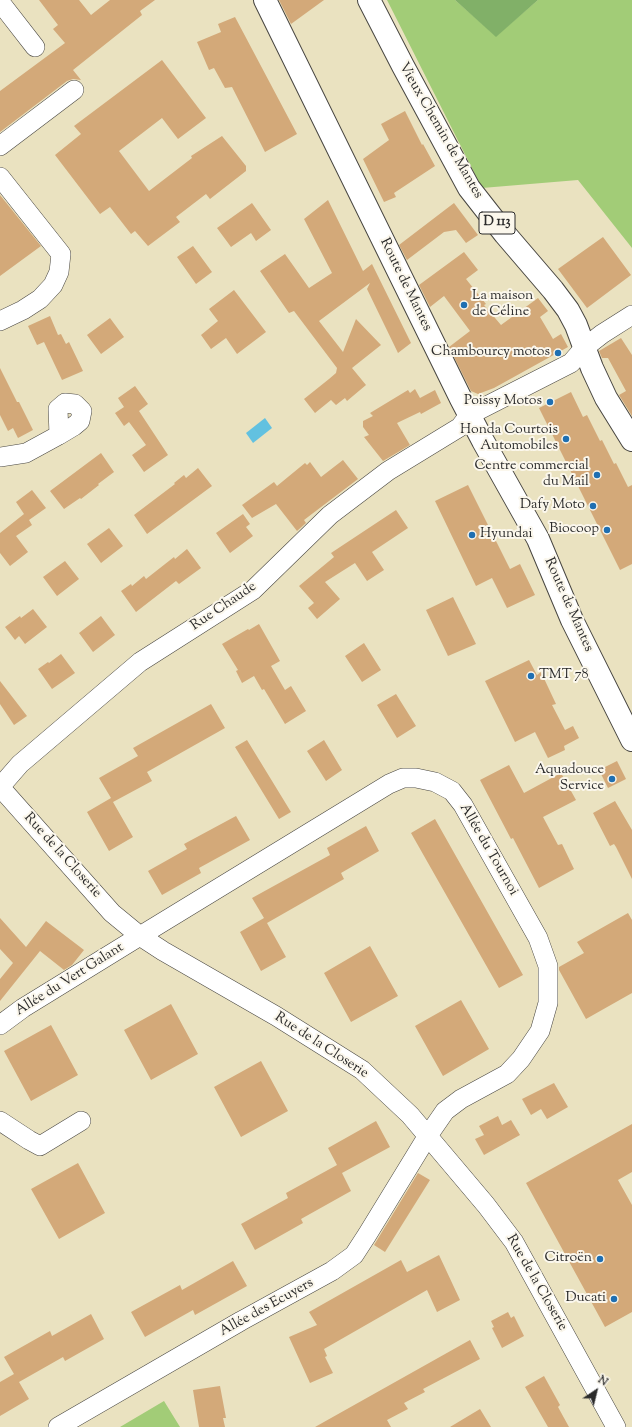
<!DOCTYPE html>
<meta charset="utf-8">
<style>
body{margin:0}
#map{position:relative;width:632px;height:1427px;overflow:hidden;background:#eae2c0;font-family:"Sorts Mill Goudy",serif}
canvas{display:block}
.north{position:absolute;left:576px;top:1371px;width:40px;height:40px;-webkit-text-stroke:3px #fbf7ec;paint-order:stroke;rotate:35deg;font-size:11px;font-weight:700;line-height:16px;text-align:center;color:#2b2b2b}
.north::after{content:'';display:block;margin:auto;width:14px;height:18px;background:#2b2b2b;clip-path:polygon(50% 0,100% 100%,50% 72%,0 100%)}
</style>
<div id="map">
<canvas width="632" height="1427"></canvas>
<div class="north">N</div>
</div>
<script>
const ctx = document.querySelector('canvas').getContext('2d');
ctx.lineJoin = 'round';
function fillPath(path, color) {
  ctx.fillStyle = color;
  ctx.fill(path, 'evenodd');
}
function toPath(rows) {
  const path = new Path2D();
  for (const r of rows) {
    path.moveTo(r[0], r[1]);
    for (let i = 2; i < r.length; i += 2) path.lineTo(r[i], r[i + 1]);
  }
  return path;
}
function trace(path, color, width, dash) {
  ctx.strokeStyle = color;
  ctx.lineWidth = width;
  ctx.lineCap = dash ? 'butt' : 'round';
  ctx.setLineDash(dash || []);
  ctx.stroke(path);
}
function write(font, color, halo, rows, align = 'center') {
  ctx.font = font + ' "Sorts Mill Goudy",serif';
  ctx.lineWidth = 4;
  ctx.setLineDash([]);
  ctx.textBaseline = 'middle';
  ctx.strokeStyle = halo;
  ctx.fillStyle = color;
  for (const [text, x, y, turn = 0] of rows) {
    ctx.save();
    ctx.translate(x, y);
    ctx.rotate((+turn || 0) * Math.PI / 180);
    ctx.textAlign = isNaN(turn) ? turn : align;
    if (halo) ctx.strokeText(text, 0, 0);
    ctx.fillText(text, 0, 0);
    ctx.restore();
  }
}
fillPath(toPath([
 [387,0,455,0,496,36,538,0,632,0,632,248,578,180,482,188],
 [164,1401,180,1427,120,1427]
]), '#a2cc77');
fillPath(toPath([
 [455,0,538,0,496,37]
]), '#81b068');
fillPath(toPath([
 [265,418,272,428,253,443,246,433]
]), '#62c1e0');
fillPath(toPath([
 [39,0,79,0,91,15,110,0,155,0,140,11,142,15,73,70,81,80,73,79,67,81,0,132,0,91,65,43,53,29,58,25],
 [279,0,324,0,291,24],
 [235,17,297,134,265,152,232,87,225,88,214,68,209,70,197,42,221,32,218,24],
 [162,60,206,118,178,139,162,118,119,151,149,191,192,158,191,156,222,136,246,166,246,171,210,199,206,194,176,217,180,222,148,246,135,231,131,234,110,207,100,214,55,155,81,134,74,126],
 [405,111,422,145,423,144,435,166,394,193,396,197,384,202,363,159,389,140,381,124],
 [0,195,41,246,0,276],
 [328,200,363,271,372,264,411,343,398,353,367,289,370,283,319,321,343,352,356,319,381,345,352,368,366,385,347,401,345,398,336,405,331,400,315,413,304,399,329,379,336,373,337,368,294,311,289,313,260,271,285,254,309,288,332,273,304,219],
 [252,203,271,230,256,241,251,233,231,247,217,228],
 [454,203,478,235,466,243,456,230,444,232,407,260,399,245],
 [603,237,631,275,587,308,558,269],
 [193,246,212,272,196,284,177,257],
 [464,252,478,270,466,279,486,304,484,305,501,325,538,298,548,311,540,317,553,339,561,334,568,347,494,388,478,394,471,391,449,347,470,331,444,296,430,307,419,285],
 [234,290,266,332,237,354,226,338,211,349,201,335,218,321,209,309],
 [50,316,58,335,61,334,66,344,69,342,83,371,62,380,44,342,37,345,28,326],
 [110,318,124,337,101,354,87,335],
 [621,338,632,355,632,416,619,395,626,391,608,358,602,358,599,351],
 [0,368,17,402,19,402,33,430,18,438,13,428,8,431,0,415],
 [135,386,148,404,139,411,168,455,144,472,132,455,146,445,129,422,124,426,115,413,124,407,118,398],
 [415,389,420,398,435,390,441,403,421,414,420,412,397,423,410,445,383,461,364,437,369,435,363,427,363,421,373,416,370,413,408,390,410,393],
 [571,392,583,417,587,415,600,441,602,440,614,464,616,463,628,487,632,485,632,564,620,570,539,408],
 [101,453,114,472,98,484,99,485,81,499,80,498,64,509,50,491],
 [343,460,358,479,304,520,306,523,297,531,276,504,252,518,242,505,274,482,277,486,305,463,307,465,310,462,321,477],
 [198,468,212,486,147,534,134,515,175,484,174,483,184,475,186,478],
 [468,485,510,569,520,564,535,595,507,608,492,578,476,586,435,501],
 [32,490,46,508,29,520,32,525,16,536,28,552,10,566,0,553,0,533,24,514,16,502],
 [396,510,408,528,372,552,384,570,367,581,355,563,325,582,340,599,317,619,308,608,314,603,299,586,334,557,331,553],
 [243,514,250,524,246,527,253,536,230,553,216,533],
 [109,528,123,546,101,563,87,544],
 [187,549,201,568,179,584,176,581,136,612,121,591,131,584,132,586,144,576,146,579,174,557,175,559],
 [65,561,79,579,57,596,43,577],
 [453,597,476,644,448,656,426,610],
 [33,609,47,627,25,644,19,636,15,640,5,627,20,616,21,618],
 [101,616,115,635,93,652,79,633],
 [259,624,280,661,271,666,285,690,291,686,306,711,285,724,264,689,262,690,254,676,242,683,236,671,238,670,222,644,248,629,249,630],
 [364,643,381,670,362,682,345,656],
 [61,654,75,673,52,689,38,669,48,662,49,663],
 [529,660,537,675,541,672,556,704,552,705,565,730,573,726,579,738,564,746,565,750,548,758,535,732,515,742,485,681],
 [0,681,27,716,14,725,0,704],
 [396,694,416,726,397,738,377,705],
 [211,704,225,728,147,772,152,781,113,802,133,837,109,851,87,812,111,798,99,778,138,756,133,748],
 [247,740,291,812,279,819,235,747],
 [324,740,342,770,326,781,307,751],
 [617,761,626,779,608,788,599,770],
 [509,765,524,793,561,773,576,800,543,817,558,845,562,844,574,869,539,888,513,838,511,839,480,780],
 [615,801,632,830,632,879,616,847,614,844,610,846,593,813],
 [236,816,250,840,199,868,201,873,162,895,148,871,187,849,184,844],
 [435,819,523,975,499,988,411,833],
 [366,826,379,851,341,873,344,879,267,923,286,957,261,971,240,932,264,918,252,898,330,855,327,848],
 [628,913,632,920,632,993,586,1019,559,970,559,967,584,953,577,942],
 [0,918,26,947,46,921,84,950,72,965,64,970,40,951,0,1001,0,979,13,963,0,949],
 [370,946,398,996,351,1022,324,973],
 [461,1000,489,1049,443,1076,415,1026],
 [171,1004,198,1054,151,1080,124,1030],
 [51,1025,78,1075,31,1101,4,1051],
 [261,1061,288,1111,241,1137,214,1087],
 [554,1083,568,1107,547,1119,541,1109,531,1115,522,1099],
 [498,1116,502,1125,511,1120,520,1135,484,1155,475,1139,484,1135,479,1126],
 [376,1121,390,1147,342,1173,351,1191,301,1219,303,1223,255,1250,241,1224,288,1198,286,1193,337,1165,328,1148],
 [632,1124,632,1172,618,1180,632,1205,632,1312,605,1327,526,1183],
 [78,1163,105,1213,59,1239,31,1189],
 [418,1173,430,1180,385,1252,374,1245],
 [439,1255,460,1300,437,1312,427,1290,324,1349,327,1356,325,1357,333,1373,310,1383,289,1337,317,1325,309,1312,401,1260,407,1272],
 [233,1261,247,1286,195,1315,193,1310,145,1337,131,1312,180,1285,182,1290],
 [508,1312,511,1318,514,1316,524,1336,502,1348,492,1328,494,1327,491,1321],
 [91,1314,104,1339,65,1361,63,1357,19,1382,29,1399,0,1416,0,1382,14,1374,4,1357,50,1331,52,1336],
 [470,1340,480,1359,423,1389,425,1392,404,1403,408,1409,387,1420,391,1427,315,1427],
 [544,1376,560,1405,558,1407,569,1427,548,1427,525,1387],
 [220,1386,226,1418,223,1418,225,1427,199,1427,193,1390],
 [480,1409,491,1427,450,1427]
]), '#d3a979');
const minor = toPath([
 [0,2,35,47],
 [0,146,74,90],
 [0,177,61,254,59,272,53,285,40,299,23,310,0,321],
 [0,457,26,453,59,435,74,426,80,421,82,411,75,404,65,403,58,409,59,435],
 [0,787,112,913,140,936,163,951,276,1016,362,1070,410,1115,486,1205,514,1242,616,1427],
 [0,787,20,764,140,662,253,590,330,515,388,471,460,427,469,415,571,363,584,348,602,334,632,315],
 [0,1025,23,1008,140,936,389,784,403,778,416,778,435,782,452,791,463,805,538,938,548,966,548,1003,540,1031,521,1059,507,1074,461,1099,445,1111,427,1137,367,1235,354,1255,332,1271,241,1321,58,1427],
 [0,1121,29,1140,40,1146,81,1121]
]);
const major = toPath([
 [265,0,461,399,483,441,538,539,572,620,632,740],
 [369,0,403,66,469,188,505,234,553,290,568,310,576,325,592,368,606,398,632,440]
]);
trace(minor, '#484641', 20);
trace(major, '#484641', 24);
trace(minor, '#fff', 19);
trace(major, '#fff', 22);
for (const [x, y, r, color] of [
 [464,305,4,"#1f6fb2"],
 [558,353,4,"#1f6fb2"],
 [550,402,4,"#1f6fb2"],
 [566,439,4,"#1f6fb2"],
 [597,475,4,"#1f6fb2"],
 [593,506,4,"#1f6fb2"],
 [607,530,4,"#1f6fb2"],
 [472,535,4,"#1f6fb2"],
 [531,676,4,"#1f6fb2"],
 [612,779,4,"#1f6fb2"],
 [600,1259,4,"#1f6fb2"],
 [614,1299,4,"#1f6fb2"]
]) {
  const dot = new Path2D();
  dot.arc(x, y, r, 0, 2 * Math.PI);
  ctx.fillStyle = color;
  ctx.fill(dot);
  trace(dot, '#fbf7ec', 1.5);
}
for (const [x, y, w] of [
 [497,223,36]
]) {
  const box = new Path2D();
  box.roundRect(x - w / 2, y - 11, w, 22, 3);
  ctx.fillStyle = '#fbf7ec';
  ctx.fill(box);
  trace(box, '#2b2b2b', 1);
}
write('bold 13px', '#2b2b2b', null, [
 ["D 113",497,223]
]);
write('14px', '#2b2b2b', '#fbf7ec', [
 ["Vieux Chemin de Mantes",440,131,60],
 ["Route de Mantes",405,285,64],
 ["Route de Mantes",568,605,66],
 ["Rue Chaude",224,607,-34],
 ["Allée du Tournoi",488,850,60],
 ["Rue de la Closerie",62,856,48],
 ["Allée du Vert Galant",70,980,-32],
 ["Rue de la Closerie",321,1046,33],
 ["Rue de la Closerie",536,1283,60],
 ["Allée des Ecuyers",267,1308,-29]
]);
write('14px', '#2b2b2b', '#fbf7ec', [
 ["La maison",472,297,"left"],
 ["de Céline",472,313,"left"],
 ["Chambourcy motos",550,353],
 ["Poissy Motos",542,402],
 ["Honda Courtois",558,431],
 ["Automobiles",558,447],
 ["Centre commercial",589,467],
 ["du Mail",589,483],
 ["Dafy Moto",585,506],
 ["Biocoop",599,530],
 ["Hyundai",480,535,"left"],
 ["TMT 78",539,676,"left"],
 ["Aquadouce",604,771],
 ["Service",604,787],
 ["Citroën",592,1259],
 ["Ducati",606,1299]
], 'right');
</script>
